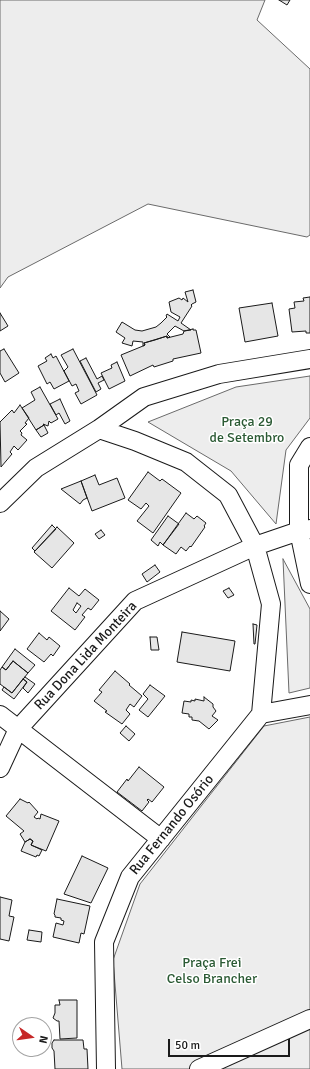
<!DOCTYPE html>
<meta charset="utf-8">
<style>
body{margin:0}
#map{position:relative;width:310px;height:1069px;overflow:hidden;background:#fff;font-family:Signika,sans-serif}
canvas{display:block}
.north{position:absolute;left:12px;top:1017px;width:40px;height:40px;box-sizing:border-box;background:#fff;border:1px solid #a3a3a3;border-radius:50%;rotate:103deg;font-size:11px;font-weight:700;line-height:16px;text-align:center;color:#1a1a1a}
.north::after{content:'';display:block;margin:auto;width:14px;height:18px;background:#c62828;clip-path:polygon(50% 0,100% 100%,50% 72%,0 100%)}
.scale{position:absolute;left:168px;top:1039px;width:122px;height:18px;box-sizing:border-box;border:2px solid #1a1a1a;border-top:0;padding-left:5px;font-size:12px;line-height:14px;white-space:nowrap;color:#1a1a1a;-webkit-text-stroke:3px #fff;paint-order:stroke}
</style>
<div id="map">
<canvas width="310" height="1069"></canvas>
<div class="north">N</div>
<div class="scale">50 m</div>
</div>
<script>
const ctx = document.querySelector('canvas').getContext('2d');
ctx.lineJoin = 'round';
function fillPath(path, color) {
  ctx.fillStyle = color;
  ctx.fill(path, 'evenodd');
}
function toPath(rows) {
  const path = new Path2D();
  for (const r of rows) {
    path.moveTo(r[0], r[1]);
    for (let i = 2; i < r.length; i += 2) path.lineTo(r[i], r[i + 1]);
  }
  return path;
}
function trace(path, color, width, dash) {
  ctx.strokeStyle = color;
  ctx.lineWidth = width;
  ctx.lineCap = dash ? 'butt' : 'round';
  ctx.setLineDash(dash || []);
  ctx.stroke(path);
}
function write(font, color, halo, rows, align = 'center') {
  ctx.font = font + ' Signika,sans-serif';
  ctx.lineWidth = 3;
  ctx.setLineDash([]);
  ctx.textBaseline = 'middle';
  ctx.strokeStyle = halo;
  ctx.fillStyle = color;
  for (const [text, x, y, turn = 0] of rows) {
    ctx.save();
    ctx.translate(x, y);
    ctx.rotate((+turn || 0) * Math.PI / 180);
    ctx.textAlign = isNaN(turn) ? turn : align;
    if (halo) ctx.strokeText(text, 0, 0);
    ctx.fillText(text, 0, 0);
    ctx.restore();
  }
}
const green = toPath([
 [0,0,265,0,257,20,310,69,310,235,307,237,148,204,8,277,0,288,0,0],
 [310,376,310,418,286,450,276,524,231,471,148,422,236,387,310,376],
 [283,559,310,609,310,688,289,693,283,559],
 [310,717,310,1069,122,1069,113,960,140,884,264,726,310,717]
]);
fillPath(green, '#ededed');
trace(green, '#6a6a6a', 1);
const building = toPath([
 [279,0,290,0,287,5,279,0],
 [193,290,196,302,192,304,191,305,192,306,181,323,191,330,184,331,175,326,167,334,170,337,167,338,167,336,155,340,144,343,145,345,143,346,143,342,133,341,132,346,122,343,125,338,116,332,122,322,135,330,142,331,156,327,161,323,167,317,166,316,167,314,178,321,180,317,171,312,169,302,179,298,182,300,183,298,188,302,185,292,193,290],
 [310,297,310,333,306,333,306,331,292,332,289,309,295,308,294,302,304,301,303,298,310,297],
 [272,303,278,336,245,342,239,308,272,303],
 [0,313,8,326,0,331,0,313],
 [193,329,193,330,196,330,201,353,173,359,173,361,154,367,153,365,130,376,121,355,143,346,145,345,144,343,167,336,167,338,183,334,184,331,193,329],
 [4,349,19,373,5,382,0,373,0,351,4,349],
 [73,349,97,395,81,404,75,393,79,391,76,384,72,386,64,371,68,367,61,355,73,349],
 [51,354,53,358,56,356,69,381,54,389,50,382,47,384,38,366,47,361,45,358,51,354],
 [86,358,97,379,102,376,104,380,98,383,101,389,96,392,80,361,86,358],
 [117,362,125,381,109,389,101,373,112,368,111,365,117,362],
 [40,387,58,419,51,423,49,421,48,426,43,424,44,425,36,430,22,408,35,400,31,392,40,387],
 [60,399,70,421,65,424,59,413,56,415,50,404,60,399],
 [20,405,29,418,25,423,27,424,20,431,22,433,21,435,27,440,18,450,14,446,10,452,12,454,1,467,0,422,12,410,14,413,20,405],
 [44,425,48,433,41,437,36,430,44,425],
 [148,472,160,481,162,479,181,493,153,533,137,521,149,506,146,503,141,509,128,500,148,472],
 [95,475,99,485,117,478,125,498,92,511,81,481,95,475],
 [81,481,87,498,83,500,80,504,61,489,81,481],
 [186,513,194,519,197,516,206,523,204,526,205,527,191,547,190,546,186,551,181,547,176,554,163,545,186,513],
 [168,516,179,524,163,545,160,542,158,546,151,540,168,516],
 [52,525,56,529,35,551,32,548,52,525],
 [57,527,74,543,52,568,34,552,57,527],
 [101,530,105,535,99,539,95,534,101,530],
 [155,565,160,572,147,582,142,574,155,565],
 [69,588,79,596,85,589,99,600,91,610,88,608,82,615,85,617,75,630,51,611,69,588],
 [77,603,81,606,76,613,73,610,77,603],
 [229,588,234,595,228,598,223,591,229,588],
 [0,611,9,619,0,631,0,611],
 [253,624,257,625,255,644,254,644,253,624],
 [182,632,235,641,230,671,177,662,182,632],
 [39,633,47,640,49,637,60,646,53,656,51,654,44,662,27,649,39,633],
 [150,637,157,637,159,650,151,650,150,637],
 [15,649,35,665,28,673,13,661,6,670,2,667,15,649],
 [13,661,28,673,12,693,0,684,0,670,2,667,6,670,13,661],
 [115,671,130,684,129,685,142,696,134,707,130,704,126,710,130,714,122,724,105,712,107,711,94,701,102,692,99,690,115,671],
 [25,677,35,684,28,693,23,688,27,682,23,679,25,677],
 [23,679,27,682,14,699,2,690,4,687,12,693,23,679],
 [150,685,165,696,148,717,139,710,148,699,143,694,150,685],
 [204,697,213,704,213,707,216,711,212,716,218,720,209,729,199,721,192,720,192,717,189,717,189,714,182,713,184,701,191,702,191,700,195,701,195,699,204,701,204,697],
 [126,726,135,734,129,741,120,733,126,726],
 [139,767,164,787,152,802,148,799,147,800,149,802,142,811,117,792,127,779,128,781,139,767],
 [20,799,28,803,29,802,38,812,34,817,37,819,38,818,40,819,41,814,59,821,46,851,31,845,33,841,30,839,25,842,20,834,24,831,6,816,20,799],
 [30,839,33,841,31,845,42,850,39,856,37,855,36,857,21,851,25,842,30,839],
 [82,856,108,868,91,903,64,894,82,856],
 [0,897,12,900,9,916,14,917,9,941,0,939,0,897],
 [57,899,90,906,84,934,81,933,79,943,53,937,56,923,63,925,64,921,61,920,61,918,55,917,55,915,54,914,57,899],
 [29,930,42,932,41,942,27,940,29,930],
 [59,1000,77,1000,77,1038,60,1039,59,1021,57,1021,53,1018,55,1013,55,1005,60,1005,59,1000],
 [54,1040,83,1040,84,1049,87,1049,88,1069,55,1069,54,1051,52,1048,52,1043,54,1040]
]);
fillPath(building, '#e6e6e6');
trace(building, '#1a1a1a', 1);
const minor = toPath([
 [99,429,135,441,186,462,228,495,255,546,271,604,261,714],
 [310,447,299,465,299,531,310,584],
 [0,503,36,468,99,429,144,397,219,374,310,359],
 [0,715,161,839],
 [0,768,18,729,135,601,255,546,299,531,310,529],
 [106,1069,104,942,130,877,261,714,310,705],
 [199,1069,310,1019]
]);
trace(minor, '#1a1a1a', 20);
trace(minor, '#fff', 18);
write('14px', '#2b5a34', '#fff', [
 ["Praça 29",247,422],
 ["de Setembro",247,438],
 ["Praça Frei",212,963],
 ["Celso Brancher",212,979]
]);
write('14px', '#1a1a1a', '#fff', [
 ["Rua Dona Lida Monteira",86,656,-47],
 ["Rua Fernando Osório",172,825,-51]
]);
</script>
